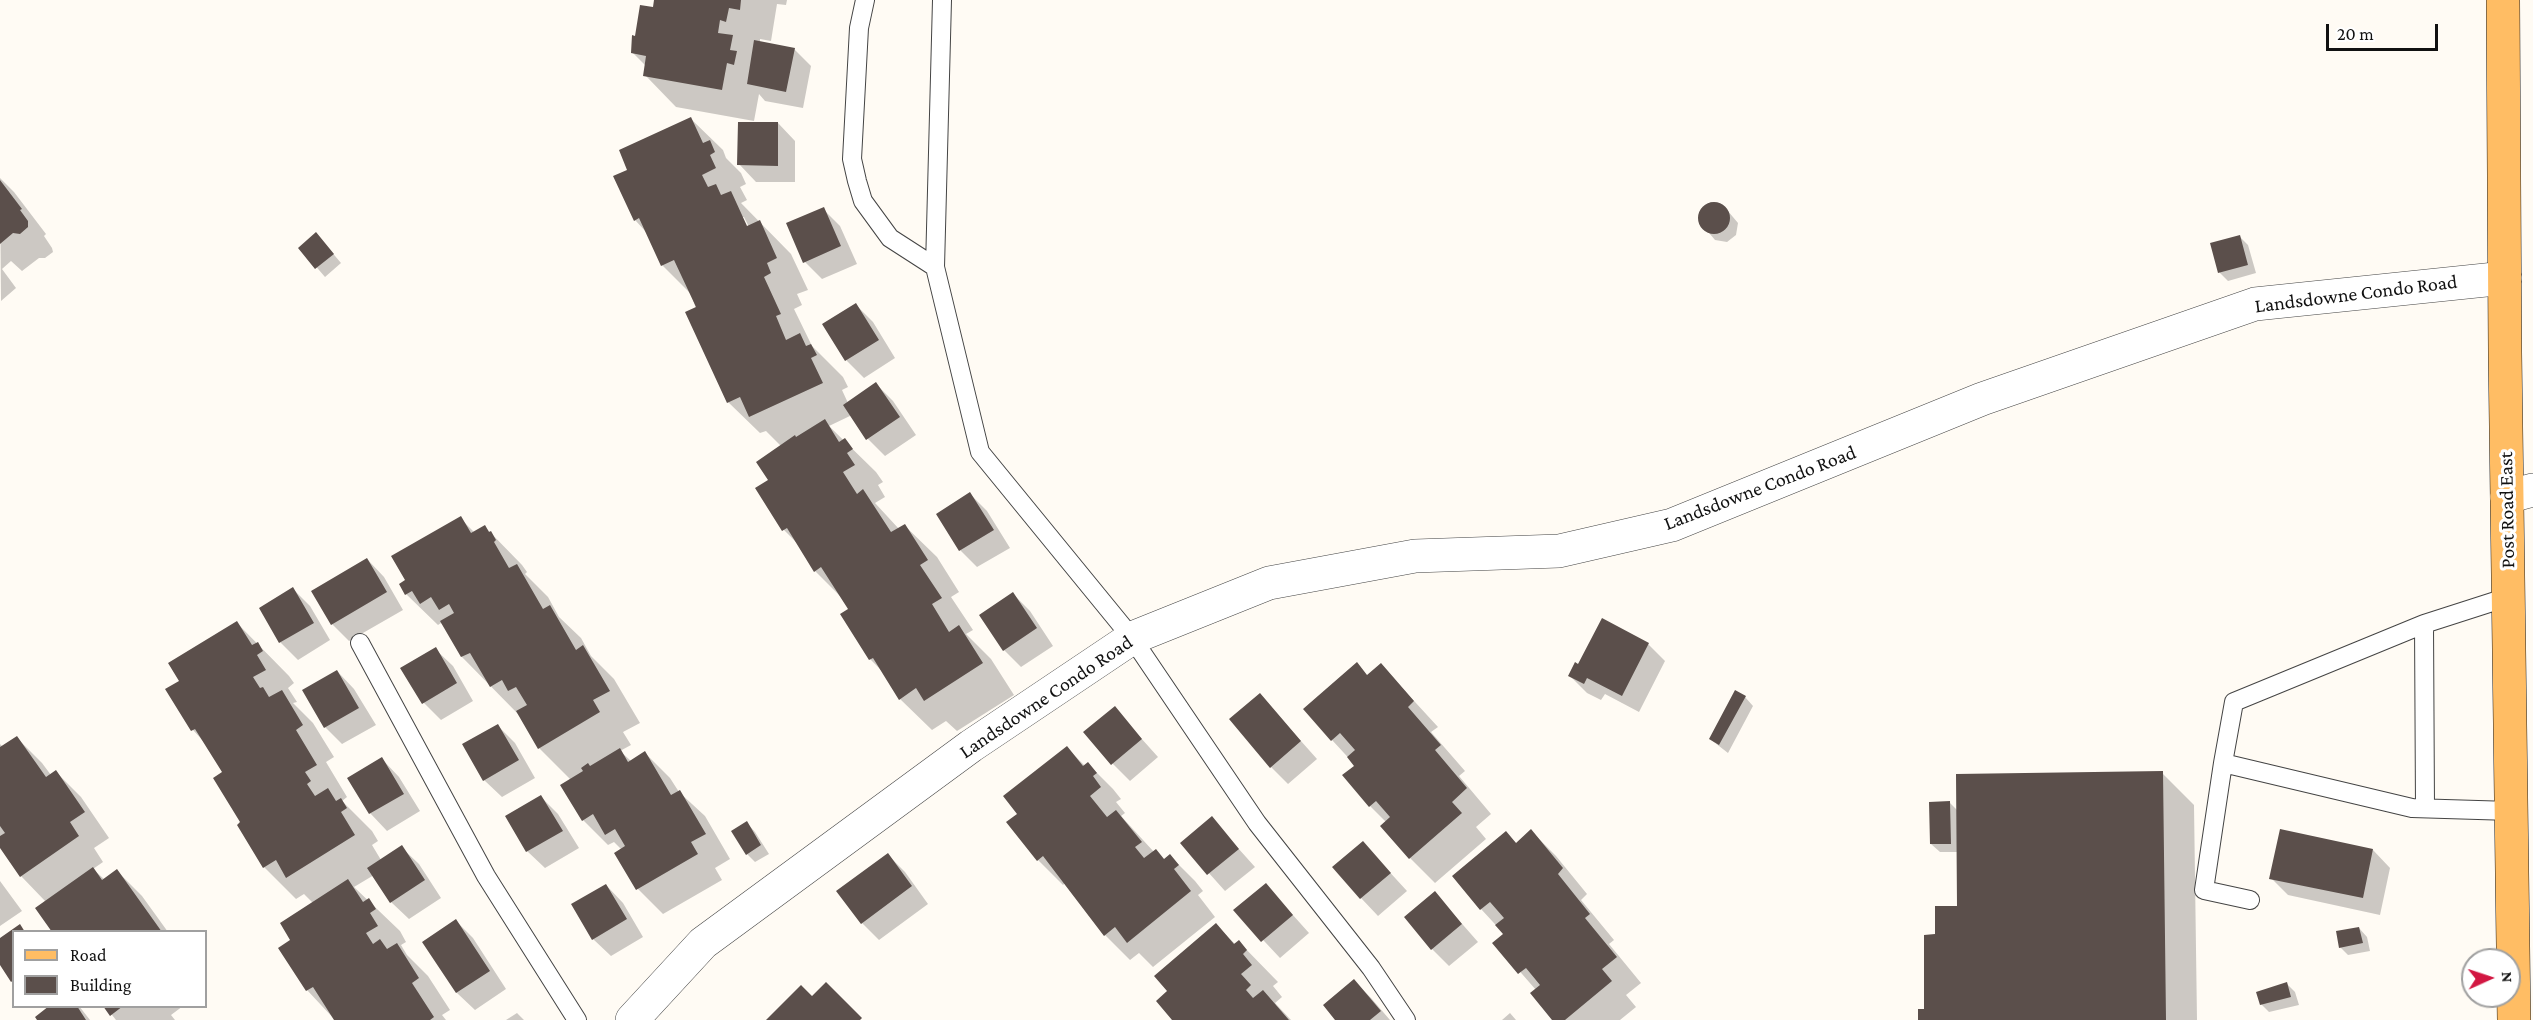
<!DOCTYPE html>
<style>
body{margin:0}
#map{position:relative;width:2533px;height:1020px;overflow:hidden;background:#fffbf4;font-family:"Crimson Pro",serif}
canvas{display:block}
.legend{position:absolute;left:12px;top:930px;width:195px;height:78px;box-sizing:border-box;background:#fff;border:2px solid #a0a0a0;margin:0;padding:8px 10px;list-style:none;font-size:18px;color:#111}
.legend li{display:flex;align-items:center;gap:12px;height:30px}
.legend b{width:30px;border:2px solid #a0a0a0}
.north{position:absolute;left:2461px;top:948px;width:60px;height:60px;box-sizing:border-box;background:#fff;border:2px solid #a0a0a0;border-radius:50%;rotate:87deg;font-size:16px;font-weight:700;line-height:24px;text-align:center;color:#111}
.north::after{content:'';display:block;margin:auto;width:21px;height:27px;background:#d21742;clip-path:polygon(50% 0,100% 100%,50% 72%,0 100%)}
.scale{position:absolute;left:2326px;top:24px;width:112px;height:27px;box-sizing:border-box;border:3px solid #111;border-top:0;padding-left:8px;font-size:18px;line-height:21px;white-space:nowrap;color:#111;-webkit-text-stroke:4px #fff;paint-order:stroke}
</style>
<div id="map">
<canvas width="2533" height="1020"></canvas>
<ul class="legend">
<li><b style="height:8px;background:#ffbd64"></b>Road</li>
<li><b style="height:16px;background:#5b4f4b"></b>Building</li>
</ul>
<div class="north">N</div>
<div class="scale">20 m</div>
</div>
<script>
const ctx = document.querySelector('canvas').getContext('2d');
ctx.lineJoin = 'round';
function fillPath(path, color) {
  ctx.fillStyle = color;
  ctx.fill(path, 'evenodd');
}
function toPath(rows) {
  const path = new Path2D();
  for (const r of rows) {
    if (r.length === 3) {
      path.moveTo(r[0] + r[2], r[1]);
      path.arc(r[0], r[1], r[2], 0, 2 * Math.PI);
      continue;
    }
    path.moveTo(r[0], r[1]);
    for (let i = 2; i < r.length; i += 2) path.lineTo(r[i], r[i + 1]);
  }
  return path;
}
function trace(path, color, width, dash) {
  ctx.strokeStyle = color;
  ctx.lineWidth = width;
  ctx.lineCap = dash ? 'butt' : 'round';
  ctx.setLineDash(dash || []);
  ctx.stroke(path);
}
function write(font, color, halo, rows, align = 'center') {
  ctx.font = font + ' "Crimson Pro",serif';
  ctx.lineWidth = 6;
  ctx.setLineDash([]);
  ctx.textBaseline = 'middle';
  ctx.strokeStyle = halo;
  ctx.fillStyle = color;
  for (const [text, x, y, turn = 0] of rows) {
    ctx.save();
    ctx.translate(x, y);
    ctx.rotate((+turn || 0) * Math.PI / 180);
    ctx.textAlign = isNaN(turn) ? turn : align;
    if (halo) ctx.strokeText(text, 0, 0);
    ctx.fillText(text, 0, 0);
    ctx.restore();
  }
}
fillPath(toPath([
 [656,0,787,0,786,5,777,4,771,41,760,39,760,43,794,49,811,66,803,108,765,101,759,94,754,121,676,107,645,75,646,66,632,52,636,37,654,9],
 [691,119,723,150,726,158,741,173,746,184,740,187,747,200,741,203,791,254,808,290,797,294,802,305,794,309,812,346,843,377,848,387,842,390,848,403,876,384,893,401,916,435,885,456,868,439,852,415,829,426,876,472,883,482,878,485,885,497,875,503,899,529,905,526,937,557,959,592,951,597,973,630,966,634,991,659,1014,695,957,731,946,721,932,730,900,699,884,673,870,659,850,610,843,599,815,571,799,545,784,530,770,480,781,446,766,431,760,433,728,402,691,294,662,265,647,233,635,220,629,171],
 [741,217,744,217,752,233,749,234],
 [778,123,795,141,795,182,756,182,739,164],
 [0,178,14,192,46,234,44,236,52,248,53,252,45,258,39,258,22,271,11,261,2,269,16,288,1,301],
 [1711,202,1722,204,1738,223,1736,235,1727,242,1715,240,1699,221,1701,209],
 [823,209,840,226,857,264,822,279,805,262],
 [2239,236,2248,245,2256,273,2228,281,2220,273,2212,244],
 [324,243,341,263,325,277,300,248],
 [856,305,873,322,895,358,864,378,847,361,824,325],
 [970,494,987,511,1010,548,977,567,960,550],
 [460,518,475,533,485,527,522,565,527,572,525,574,548,597,559,617,581,638,591,656,614,679,640,723,623,732,631,745,620,751,631,761,645,753,670,778,679,792,705,816,730,859,715,868,722,880,663,914,638,889,616,853,622,850,614,842,608,845,583,820,571,780,539,748,520,716,462,657,445,627,441,623,438,625,406,594,407,581],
 [367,559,384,577,403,610,349,641,332,624],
 [293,589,310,606,330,640,298,660,280,642,261,609],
 [1013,594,1030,611,1053,646,1021,667,1004,650],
 [237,623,289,676,294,683,288,688,297,702,293,703,313,723,334,757,326,762,347,797,342,801,372,831,378,841,372,845,381,860,401,847,419,864,441,898,409,919,391,902,374,875,354,887,400,931,406,942,401,945,407,955,428,976,450,1010,442,1015,446,1020,335,1020,307,990,292,941,313,903,304,894,296,899,264,867,242,822,224,773,205,743,193,730,181,682],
 [1648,644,1665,661,1639,712,1605,694,1601,700,1587,693,1570,676,1579,666],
 [435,649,453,666,473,701,441,720,424,703],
 [1381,665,1438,727,1431,732,1465,771,1459,776,1491,814,1476,827,1486,839,1435,883,1410,858,1386,822,1370,806,1356,766,1332,740,1368,676],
 [337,671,354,689,376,725,342,744,325,727],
 [1260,695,1317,759,1288,784,1271,767],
 [1745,697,1753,706,1728,753,1710,739],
 [1114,708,1158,757,1130,781,1113,764],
 [497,725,515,743,535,778,502,797,484,780],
 [17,738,42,763,51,775,56,772,81,797,109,838,94,848,103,862,93,869,105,880,117,871,142,896,168,932,54,932,46,902,21,876,0,845,0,744,3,747],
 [1067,748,1085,766,1088,764,1113,789,1121,799,1116,802,1125,813,1121,816,1154,852,1165,860,1170,856,1195,881,1203,891,1198,895,1215,917,1153,967,1139,953,1130,960,1105,935,1065,883,1063,885,1038,860,1008,823,1019,814],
 [382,759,399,777,420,811,387,831,370,813],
 [2162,773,2194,805,2197,1020,1919,1020,1926,1011,1936,936,1959,907,1958,852,1940,852,1931,844,1950,803,1958,811],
 [541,797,558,814,579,848,545,868,527,851],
 [1211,818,1255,867,1225,891,1182,843],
 [747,823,755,832,769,854,755,862,747,854],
 [1531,831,1556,856,1587,894,1581,900,1614,940,1609,944,1641,983,1626,995,1636,1007,1620,1020,1554,1020,1536,990,1495,943,1505,935,1481,909,1506,833,1517,844],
 [1363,843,1407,891,1378,916,1361,898],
 [2373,850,2390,868,2380,915,2288,895,2271,878],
 [888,855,905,872,928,904,879,940,862,923],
 [0,881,22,911,0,926],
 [606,885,623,903,643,937,611,956,593,939],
 [1266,885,1309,933,1280,958,1235,910],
 [1435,893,1478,942,1449,966,1432,949],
 [456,921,473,938,506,989,475,1010,457,993,424,942],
 [1216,925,1236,945,1239,942,1278,982,1273,986,1282,997,1275,1003,1291,1020,1174,1020,1169,991],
 [2359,928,2367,937,2370,951,2348,955,2340,947],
 [1354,981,1371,998,1390,1020,1337,1020],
 [2287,984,2295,992,2299,1005,2269,1012,2261,1004],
 [52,1006,79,1006,90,1020,39,1020],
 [105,1006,183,1006,171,1015,175,1020,116,1020],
 [517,1013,524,1020,506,1020],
 [1510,1013,1516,1020,1502,1020]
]), '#0003');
fillPath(toPath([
 [654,0,741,0,740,10,729,8,726,22,720,20,718,33,733,35,730,50,737,51,734,65,727,63,722,90,643,76,646,56,631,53,632,35,635,36,640,5,653,7],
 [754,40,795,48,786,92,747,84],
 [691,117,703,143,710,140,715,152,710,155,716,168,702,175,708,187,716,184,721,195,731,191,747,226,760,220,777,258,767,263,771,273,764,277,781,314,776,316,786,340,800,333,806,346,811,344,817,355,811,358,823,383,749,417,740,397,727,403,685,312,696,307,674,260,661,266,639,218,634,221,613,176,627,170,619,150],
 [738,122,778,122,778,166,737,165],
 [0,180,22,209,20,210,28,221,28,227,20,234,13,233,0,244],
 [1714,218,16],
 [824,207,841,246,803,263,786,223],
 [316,232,334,254,315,269,298,248],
 [2240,235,2248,265,2218,273,2210,243],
 [856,303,879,340,845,361,822,324],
 [876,382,900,417,866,440,843,405],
 [825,419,839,442,845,438,853,449,847,453,855,465,843,472,857,494,863,489,891,532,905,524,928,560,920,565,942,598,932,604,949,632,959,625,983,663,924,701,916,688,899,700,873,658,869,660,840,614,848,609,821,567,814,572,787,528,782,531,755,488,768,480,756,462,795,435,796,437],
 [970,492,994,530,959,551,936,514],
 [461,516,471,533,485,525,489,532,491,531,496,540,494,542,509,568,517,564,543,609,550,605,576,650,583,645,610,691,593,700,600,712,538,749,516,711,527,705,516,687,508,691,502,680,490,687,470,653,461,657,440,621,454,613,449,604,439,610,431,597,420,604,412,591,405,595,399,584,405,580,391,556],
 [367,558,387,592,331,625,311,591],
 [293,587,314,623,279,643,259,608],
 [1013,592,1037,628,1003,651,979,615],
 [1602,618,1649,643,1622,696,1587,678,1584,684,1568,676,1575,662,1578,664],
 [237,621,252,645,258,642,263,651,257,655,266,670,253,677,260,688,263,687,269,697,282,690,303,725,296,730,317,765,305,772,311,781,307,784,315,796,328,788,336,801,341,798,347,808,341,812,355,835,286,878,276,860,263,868,237,825,240,822,213,778,222,772,195,729,191,731,165,689,179,681,168,663],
 [436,647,457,683,422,704,400,668],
 [1357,662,1367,675,1381,663,1414,701,1408,707,1441,745,1435,750,1467,788,1452,802,1462,813,1409,859,1380,826,1390,817,1376,801,1369,807,1342,775,1354,766,1347,757,1355,750,1340,733,1331,741,1303,709],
 [337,670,359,708,324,728,302,690],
 [1735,690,1746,696,1719,745,1709,739],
 [1260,693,1301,741,1270,768,1229,719],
 [1115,706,1142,739,1111,765,1083,732],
 [498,724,519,760,483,781,462,744],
 [17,736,46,777,56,770,85,812,70,822,79,836,20,877,0,848,0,836,5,833,0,826,0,747],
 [1067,746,1083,766,1088,762,1097,773,1093,776,1101,787,1090,796,1107,817,1116,810,1142,842,1135,847,1144,858,1156,849,1164,859,1170,854,1179,865,1174,869,1191,891,1127,943,1115,927,1104,936,1043,856,1037,861,1006,822,1017,814,1003,796],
 [620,748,628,762,645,751,671,795,680,790,706,834,691,842,698,854,636,890,614,853,625,846,615,829,605,835,593,814,582,821,560,785,583,771,581,768,588,763,590,766],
 [382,757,404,794,369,814,347,778],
 [2163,771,2166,1020,1918,1020,1918,1009,1924,1009,1924,935,1935,934,1935,906,1957,906,1956,774],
 [541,795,563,831,526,852,505,816],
 [1950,801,1951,844,1930,844,1929,802],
 [1212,816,1239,849,1207,875,1180,843],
 [747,821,761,845,746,855,731,831],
 [1531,829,1563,868,1558,874,1590,914,1585,918,1617,957,1602,969,1612,981,1565,1020,1552,1020,1530,993,1540,985,1526,968,1518,974,1492,943,1503,934,1495,925,1504,918,1490,902,1480,910,1452,876,1506,831,1516,843],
 [2280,829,2373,849,2363,898,2269,879],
 [1363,841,1391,873,1360,899,1332,867],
 [402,845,425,880,390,903,367,868],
 [888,853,912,886,861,924,836,891],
 [93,867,102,880,117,869,162,932,52,932,35,908],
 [348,879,363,902,369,898,376,909,370,913,378,926,366,933,373,944,380,939,387,949,397,943,419,978,412,983,434,1017,430,1020,334,1020,313,987,306,991,278,948,290,940,280,923],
 [1266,883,1293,915,1261,942,1233,910],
 [606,884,627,919,592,940,571,904],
 [1435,891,1462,924,1431,950,1404,917],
 [456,919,490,971,456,993,422,942],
 [1216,923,1234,944,1239,940,1247,950,1243,954,1252,965,1241,974,1251,985,1246,990,1253,998,1263,990,1289,1020,1172,1020,1156,1001,1167,991,1154,976],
 [20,924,25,932,14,932,14,980,11,982,0,965,0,938],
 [2359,927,2363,943,2339,948,2336,931],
 [1354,979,1381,1011,1370,1020,1335,1020,1323,1005],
 [826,982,862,1018,860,1020,766,1020,801,985,812,996],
 [2287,982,2291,997,2260,1005,2256,992],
 [49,1006,77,1006,86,1020,37,1020,35,1017],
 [103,1006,123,1006,110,1016]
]), '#5b4f4b');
const lane = toPath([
 [865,0,859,28,852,159,857,181,863,201,890,238,935,267],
 [942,0,935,267,980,452,1132,638,1257,823,1371,968,1406,1020],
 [2424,624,2508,597],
 [360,643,486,876,577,1020],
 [2223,763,2204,890,2250,900],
 [2425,808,2424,624,2234,702,2223,763,2412,808,2511,811]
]);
const street = toPath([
 [2507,497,2533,490],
 [632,1020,703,943,971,746,1132,638,1269,583,1415,556,1559,551,1672,525,1982,399,2255,304,2505,278]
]);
const primary = toPath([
 [2503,0,2505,352,2514,1020]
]);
trace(lane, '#444', 20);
trace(street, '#444', 34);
trace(primary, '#222', 34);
trace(lane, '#fff', 18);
trace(street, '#fff', 33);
trace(primary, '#ffbd64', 33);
write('20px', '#111', '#fff', [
 ["Landsdowne Condo Road",2356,294,-7],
 ["Landsdowne Condo Road",1760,488,-21],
 ["Post Road East",2507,510,-91],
 ["Landsdowne Condo Road",1046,697,-34]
]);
</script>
